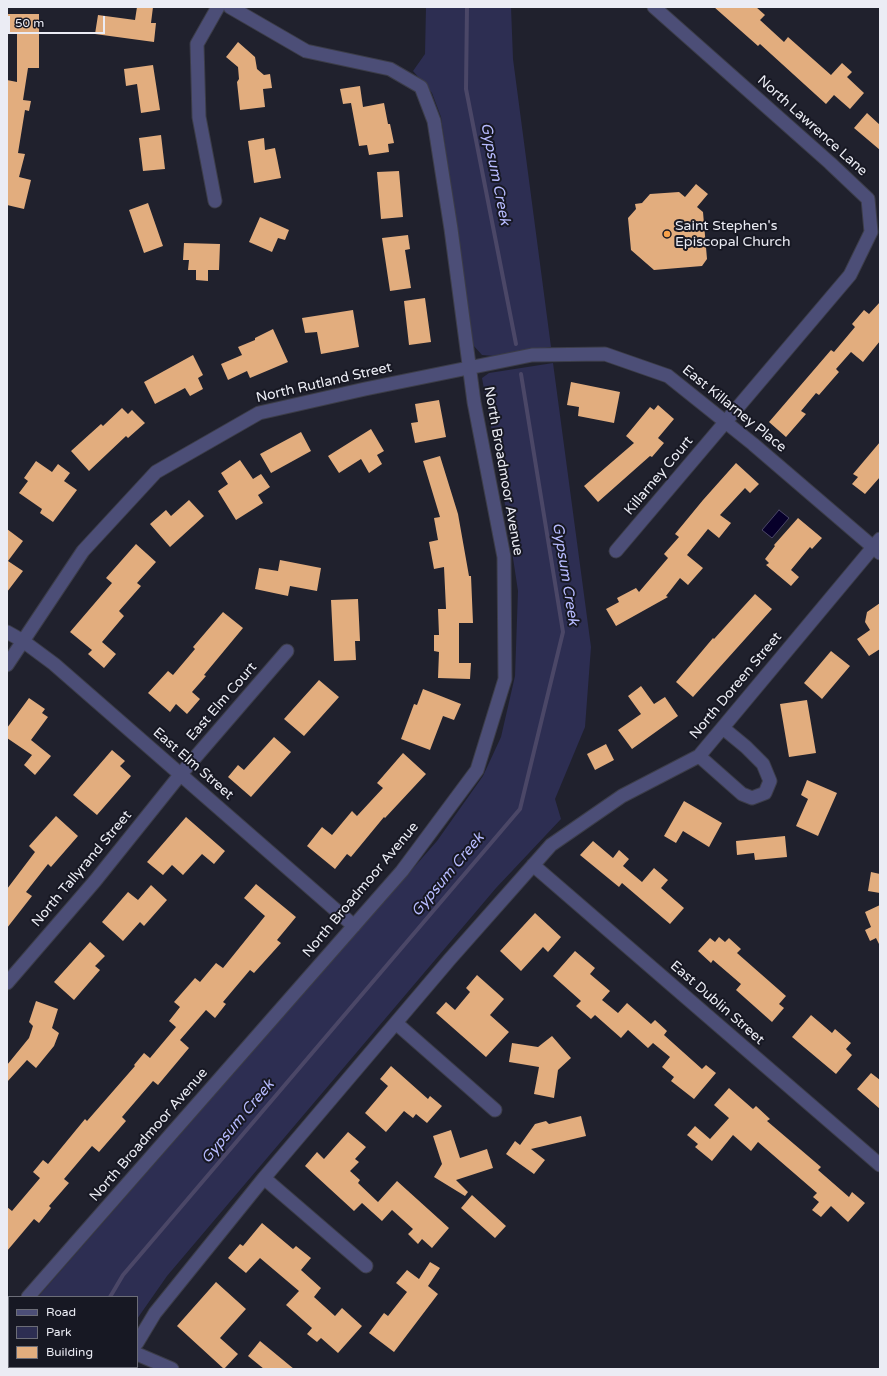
<!DOCTYPE html>
<style>
body{margin:0}
#map{position:relative;width:887px;height:1376px;overflow:hidden;background:#20212d;font-family:"Varela Round",sans-serif}
canvas{display:block}
.frame{position:absolute;inset:0;border:8px solid #ebecf4;pointer-events:none}
.legend{position:absolute;left:8px;top:1296px;width:130px;height:72px;box-sizing:border-box;background:#171823;border:1px solid #6c6d77;margin:0;padding:5px 7px;list-style:none;font-size:12px;color:#ebecf4}
.legend li{display:flex;align-items:center;gap:8px;height:20px}
.legend b{width:20px;border:1px solid #6c6d77}
.scale{position:absolute;left:8px;top:16px;width:97px;height:18px;box-sizing:border-box;border:2px solid #ebecf4;border-top:0;padding-left:5px;font-size:12px;line-height:14px;white-space:nowrap;color:#ebecf4;-webkit-text-stroke:3px #171823;paint-order:stroke}
</style>
<div id="map">
<canvas width="887" height="1376"></canvas>
<div class="frame"></div>
<ul class="legend">
<li><b style="height:5px;background:#4c4e77"></b>Road</li>
<li><b style="height:11px;background:#2d2e52"></b>Park</li>
<li><b style="height:11px;background:#e2ad7e"></b>Building</li>
</ul>
<div class="scale">50 m</div>
</div>
<script>
const ctx = document.querySelector('canvas').getContext('2d');
ctx.lineJoin = 'round';
function fillPath(path, color) {
  ctx.fillStyle = color;
  ctx.fill(path, 'evenodd');
}
function toPath(rows) {
  const path = new Path2D();
  for (const r of rows) {
    path.moveTo(r[0], r[1]);
    for (let i = 2; i < r.length; i += 2) path.lineTo(r[i], r[i + 1]);
  }
  return path;
}
function trace(path, color, width, dash) {
  ctx.strokeStyle = color;
  ctx.lineWidth = width;
  ctx.lineCap = dash ? 'butt' : 'round';
  ctx.setLineDash(dash || []);
  ctx.stroke(path);
}
function write(font, color, halo, rows, align = 'center') {
  ctx.font = font + ' "Varela Round",sans-serif';
  ctx.lineWidth = 4;
  ctx.setLineDash([]);
  ctx.textBaseline = 'middle';
  ctx.strokeStyle = halo;
  ctx.fillStyle = color;
  for (const [text, x, y, turn = 0] of rows) {
    ctx.save();
    ctx.translate(x, y);
    ctx.rotate((+turn || 0) * Math.PI / 180);
    ctx.textAlign = isNaN(turn) ? turn : align;
    if (halo) ctx.strokeText(text, 0, 0);
    ctx.fillText(text, 0, 0);
    ctx.restore();
  }
}
fillPath(toPath([
 [426,7,511,7,513,59,551,347,494,356,482,355,473,345,441,117,432,93,413,71,425,54],
 [553,363,591,647,585,727,555,799,561,819,496,888,167,1276,137,1319,137,1297,38,1297,437,841,483,776,501,737,515,676,518,591,503,492,482,378,489,373],
 [9,1330,9,1367,115,1367,114,1369,7,1369,7,1332]
]), '#2d2e52');
const water = toPath([
 [779,510,789,518,772,538,762,530,779,510]
]);
fillPath(water, '#07002a');
trace(water, '#4b4767', 1);
trace(toPath([
 [467,7,466,89,516,344],
 [110,1297,123,1275,520,809,563,632,521,374],
 [69,1369,70,1367]
]), '#4b4767', 4);
fillPath(toPath([
 [137,7,153,7,151,23,156,23,154,42,95,34,98,15,135,20],
 [714,7,756,7,765,15,760,20,784,42,788,37,831,75,842,63,852,72,847,77,864,93,850,109,834,95,826,104,760,44,758,46],
 [7,14,39,14,39,68,28,68,23,100,31,101,29,111,25,110,18,153,25,154,19,177,31,180,24,209,7,205,7,80,17,82,17,34,7,34],
 [238,42,255,57,257,69,264,75,270,74,272,88,263,89,265,107,240,110,237,82,239,79,238,67,226,57],
 [153,65,160,110,141,113,137,84,126,86,124,69],
 [360,86,363,107,384,103,388,124,390,124,394,143,388,144,389,152,369,155,367,145,359,146,351,103,343,104,340,89],
 [867,113,880,125,880,150,854,128],
 [161,135,165,169,143,171,139,138],
 [264,138,265,150,275,148,281,178,254,183,248,141],
 [399,171,403,217,381,219,377,172],
 [696,184,708,194,697,207,703,212,707,259,702,266,654,270,631,250,628,218,636,209,635,204,642,203,650,194,679,192,685,197],
 [148,203,163,246,144,253,129,210],
 [260,217,289,230,285,240,278,238,272,252,249,242],
 [408,235,410,249,405,250,411,288,390,291,382,238],
 [184,243,220,244,219,270,208,270,208,281,196,280,196,270,188,270,189,260,183,260],
 [425,298,431,342,409,345,404,301],
 [880,302,880,341,863,362,851,352,836,369,839,372,819,395,816,393,801,411,806,414,786,437,769,422,831,350,834,352,855,327,852,324,864,310,869,314],
 [353,310,359,347,321,354,317,332,305,333,302,318],
 [273,329,288,362,250,378,247,371,228,380,221,364,242,355,238,347,255,340,255,338],
 [193,355,203,375,198,378,203,389,190,396,185,388,155,404,144,382],
 [571,382,620,392,614,423,578,416,579,407,567,405],
 [439,400,446,437,415,443,411,423,418,422,415,404],
 [658,405,674,419,658,438,664,443,652,457,650,456,598,502,584,486,634,443,626,436,650,407,654,410],
 [122,408,128,414,132,410,145,423,128,438,126,436,89,471,71,451,101,424,103,426],
 [371,429,384,451,377,455,382,464,369,473,361,459,339,473,328,456],
 [301,432,311,451,271,473,260,454],
 [880,442,880,477,865,494,852,484,858,477,853,474],
 [440,456,458,514,469,576,471,576,473,623,459,623,459,663,471,663,470,679,438,678,439,652,434,651,434,635,439,635,438,609,446,609,444,567,434,569,429,542,438,540,434,518,440,517,423,461],
 [240,460,253,479,261,474,270,487,258,495,263,503,236,520,218,491,228,484,221,473],
 [36,461,52,472,58,464,70,473,64,481,77,490,53,522,40,513,42,509,19,493,28,481,24,478],
 [736,463,759,484,750,493,745,488,720,515,731,523,719,538,708,529,687,555,703,568,688,585,680,578,666,596,668,597,616,626,606,609,619,602,617,598,636,588,639,592,668,558,664,554,679,537,675,534,703,500],
 [189,500,204,516,170,547,150,524,166,510,171,516],
 [798,518,822,538,812,549,810,547,791,570,799,577,791,586,766,565,769,563,765,559,775,546,774,545],
 [7,529,23,541,8,561,23,571,7,592],
 [136,544,156,562,137,583,141,586,119,611,124,616,102,642,116,654,104,668,88,654,92,650,70,632,112,583,106,578],
 [280,560,321,568,317,591,290,586,288,596,255,589,259,568,278,571],
 [755,594,772,609,693,697,676,682,713,638,714,639],
 [358,599,360,641,355,641,356,660,334,661,331,600],
 [880,603,880,649,869,656,857,639,870,630,865,622,867,612],
 [223,612,243,628,204,675,206,676,192,692,200,699,187,714,176,704,170,712,148,693,168,671,173,675,195,649,193,647],
 [831,651,850,666,822,699,804,683],
 [319,680,339,697,304,736,284,719],
 [641,686,654,704,665,697,678,716,632,749,618,730,641,714,628,696],
 [423,689,461,704,454,720,443,716,430,750,401,739,414,704,417,705],
 [29,698,45,709,42,713,48,717,31,740,51,756,35,775,24,765,32,755,7,738,7,728],
 [807,700,816,753,789,757,780,704],
 [274,737,291,752,251,797,228,777,238,765,244,770],
 [606,744,614,760,595,770,587,754],
 [112,750,125,761,120,766,131,776,97,815,73,795],
 [403,753,426,774,385,818,384,817,351,857,347,854,335,869,307,846,322,827,332,835,352,811,357,816,383,788,377,783],
 [807,780,837,793,818,836,796,826,808,799,801,795],
 [684,801,722,823,709,847,683,831,676,843,664,836],
 [56,816,78,836,51,867,48,864,26,892,32,896,7,928,7,889,35,852,29,846],
 [186,817,225,851,214,864,202,854,183,875,172,865,163,875,147,862],
 [785,836,787,857,755,860,754,853,737,855,736,841],
 [593,841,613,858,619,850,629,859,623,866,642,882,654,868,668,880,661,888,684,908,670,924,622,883,619,887,580,855],
 [871,872,880,874,880,893,868,891],
 [256,884,296,917,277,940,281,943,254,973,250,970,223,1002,226,1004,215,1018,206,1010,180,1040,189,1048,158,1085,153,1081,122,1117,126,1121,99,1152,92,1146,64,1179,69,1183,49,1206,51,1208,39,1223,34,1219,7,1251,7,1207,12,1211,40,1178,33,1172,43,1160,48,1164,85,1119,87,1121,135,1066,134,1065,144,1053,150,1058,176,1027,169,1021,180,1007,174,1002,195,978,200,982,216,963,223,968,265,916,244,898],
 [151,885,167,900,144,926,140,922,123,941,102,922,128,892,138,900],
 [880,905,880,946,876,938,870,941,865,930,871,927,865,912],
 [535,913,561,937,548,952,543,947,521,971,500,951],
 [719,937,725,942,729,938,741,949,737,953,786,996,779,1004,784,1008,772,1022,736,990,741,984,713,960,711,963,698,951,710,938,715,942],
 [90,942,105,956,95,966,100,970,74,1000,54,982],
 [575,951,595,968,590,974,610,991,602,1000,618,1013,627,1003,651,1024,655,1020,667,1031,664,1035,702,1069,706,1065,716,1073,694,1099,671,1081,674,1077,662,1067,670,1057,653,1043,648,1048,628,1030,621,1038,595,1015,591,1019,576,1006,581,1001,553,976],
 [477,975,504,999,490,1015,509,1032,486,1057,436,1013,446,1002,455,1010,470,992,466,988],
 [36,1001,58,1009,52,1028,59,1033,54,1046,36,1068,27,1060,7,1082,7,1065,29,1038,33,1026,29,1022],
 [811,1015,832,1033,835,1029,851,1043,846,1049,852,1055,836,1074,792,1037],
 [552,1036,571,1058,558,1070,554,1098,534,1094,539,1067,509,1062,512,1043,538,1047],
 [391,1066,428,1099,430,1096,442,1106,427,1123,416,1114,413,1118,404,1111,386,1132,365,1113,388,1086,380,1079],
 [871,1073,880,1080,880,1109,857,1089],
 [729,1088,753,1109,756,1106,770,1119,767,1121,821,1167,818,1170,849,1197,852,1192,865,1203,848,1222,831,1206,821,1217,812,1210,819,1202,813,1197,817,1193,758,1142,751,1151,733,1135,712,1161,695,1147,698,1144,687,1135,695,1126,710,1139,729,1118,714,1105],
 [581,1116,586,1136,531,1149,545,1160,534,1174,506,1154,515,1141,520,1145,535,1124,546,1121,549,1124],
 [451,1130,460,1158,487,1149,493,1168,456,1180,468,1192,465,1196,434,1177,442,1164,433,1136],
 [348,1132,366,1147,355,1159,359,1162,350,1171,360,1180,358,1183,378,1202,397,1181,449,1228,432,1248,422,1239,418,1244,408,1234,413,1229,392,1210,382,1221,362,1203,354,1211,305,1166,317,1152,324,1159],
 [472,1195,506,1226,495,1238,461,1208],
 [262,1223,293,1249,296,1246,311,1258,301,1270,321,1288,314,1297,335,1316,342,1308,362,1326,338,1353,321,1338,317,1342,307,1334,312,1328,286,1305,299,1291,260,1258,246,1273,228,1258,240,1244,243,1246],
 [430,1262,440,1268,428,1286,438,1294,394,1352,369,1333,384,1313,388,1316,407,1292,396,1283,407,1270,419,1279],
 [216,1282,246,1309,220,1338,238,1354,224,1369,177,1326],
 [260,1341,294,1369,264,1369,248,1356]
]), '#e2ad7e');
const street = toPath([
 [215,201,199,117,197,44,218,7],
 [616,551,850,275,871,232,868,199,830,163,654,7],
 [7,632,23,641,54,664,354,926],
 [7,665,83,551,156,472,259,413,365,389,532,355,605,354,668,376,753,444,880,553],
 [699,756,742,794,752,798,765,793,770,781,763,764,746,747,723,728],
 [533,865,880,1165],
 [7,983,95,881,180,775,287,651],
 [396,1023,495,1110],
 [264,1178,366,1266],
 [28,1297,402,871,477,770,505,679,504,557,474,402,451,229,434,121,421,87,390,69,306,51,230,7],
 [7,1321,9,1319],
 [137,1343,155,1313,264,1178,450,959,551,845,622,796,699,756,880,539],
 [137,1354,172,1369],
 [125,1369,126,1367]
]);
trace(street, '#3c3d49', 15);
trace(street, '#4c4e77', 13);
for (const [x, y, r, color] of [
 [667,234,4,"#f7a14a"]
]) {
  const dot = new Path2D();
  dot.arc(x, y, r, 0, 2 * Math.PI);
  ctx.fillStyle = color;
  ctx.fill(dot);
  trace(dot, '#171823', 1.5);
}
write('14px', '#ebecf4', '#171823', [
 ["North Lawrence Lane",812,126,42],
 ["North Rutland Street",324,383,-13],
 ["East Killarney Place",734,409,39],
 ["North Broadmoor Avenue",503,471,80],
 ["Killarney Court",659,476,-50],
 ["North Doreen Street",736,686,-50],
 ["East Elm Court",222,702,-49],
 ["East Elm Street",193,764,41],
 ["North Tallyrand Street",82,869,-50],
 ["North Broadmoor Avenue",361,890,-50],
 ["East Dublin Street",717,1003,41],
 ["North Broadmoor Avenue",149,1135,-49]
]);
write('14px', '#ebecf4', '#171823', [
 ["Saint Stephen's",675,226],
 ["Episcopal Church",675,242]
], 'left');
write('italic 15px', '#b7bbff', '#171823', [
 ["Gypsum Creek",495,174,79],
 ["Gypsum Creek",565,574,81],
 ["Gypsum Creek",448,875,-50],
 ["Gypsum Creek",238,1122,-50]
]);
</script>
